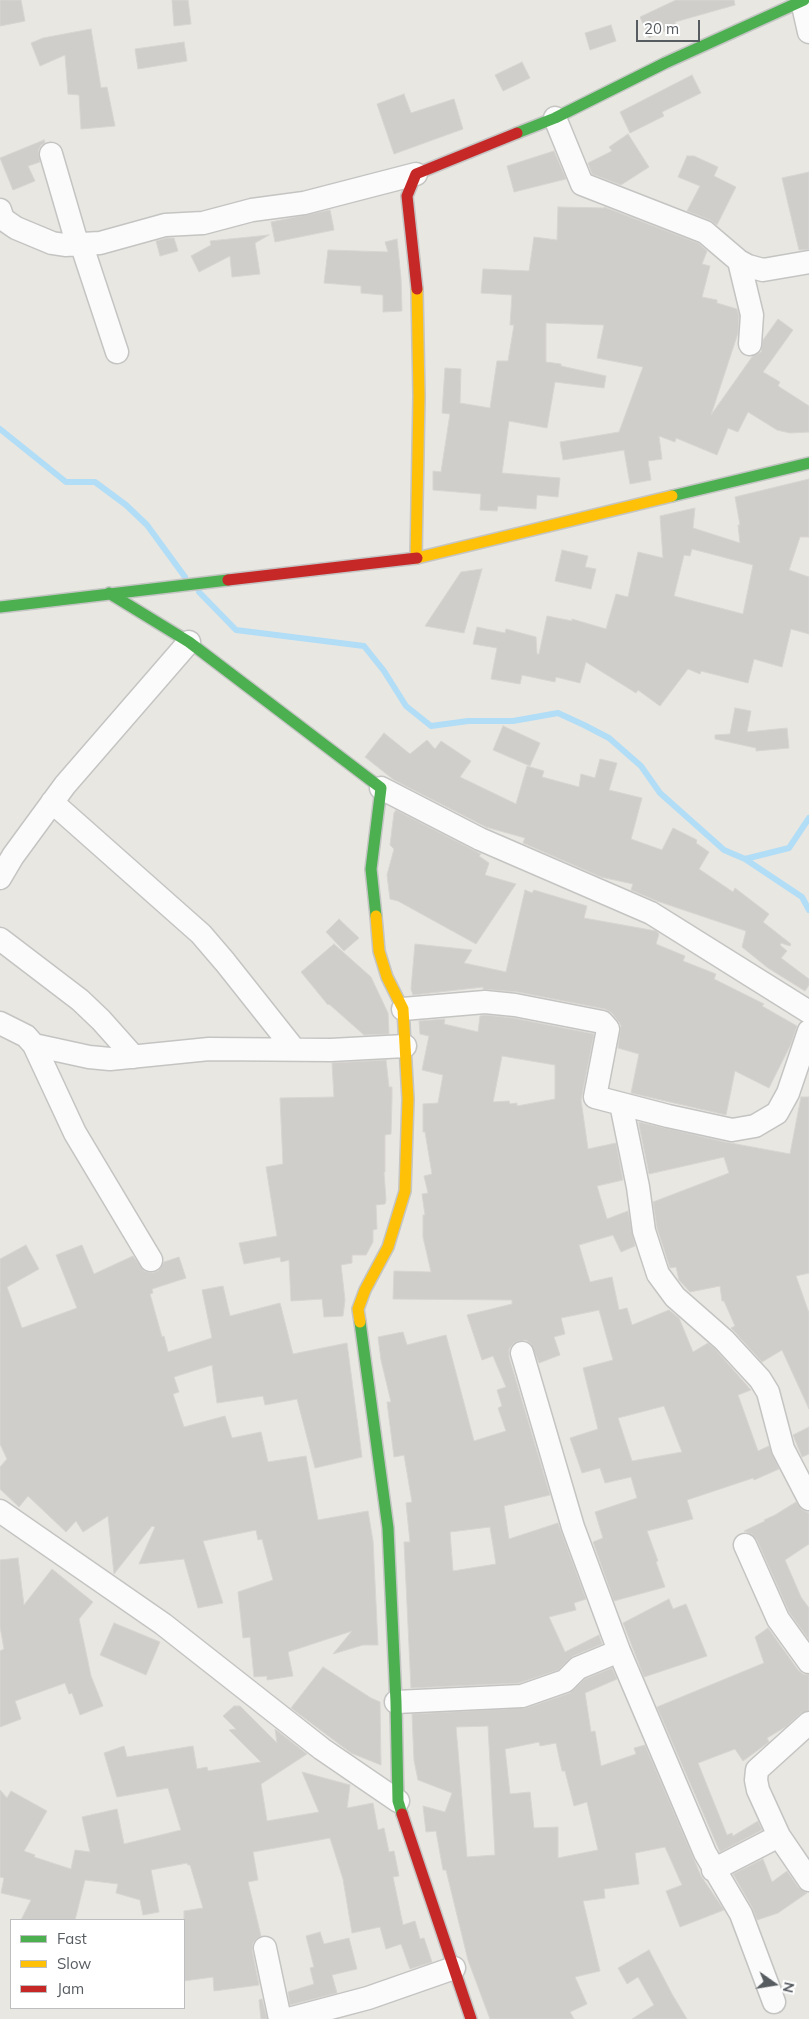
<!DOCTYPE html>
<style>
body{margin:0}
#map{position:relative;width:809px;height:2019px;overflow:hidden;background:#e8e7e2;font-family:Mulish,sans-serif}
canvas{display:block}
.legend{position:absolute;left:10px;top:1919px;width:175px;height:90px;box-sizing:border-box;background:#fff;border:1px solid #bcbec0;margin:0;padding:6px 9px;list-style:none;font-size:15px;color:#575c61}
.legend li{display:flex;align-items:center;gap:10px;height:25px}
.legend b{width:25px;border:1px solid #bcbec0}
.north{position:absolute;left:749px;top:1959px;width:50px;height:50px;-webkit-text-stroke:4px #fff;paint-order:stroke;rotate:103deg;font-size:14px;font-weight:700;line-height:20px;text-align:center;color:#575c61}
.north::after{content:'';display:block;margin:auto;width:18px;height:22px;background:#575c61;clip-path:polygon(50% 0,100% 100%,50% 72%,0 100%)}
.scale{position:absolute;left:636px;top:20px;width:64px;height:22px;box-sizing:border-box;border:2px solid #575c61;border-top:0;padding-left:6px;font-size:15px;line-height:18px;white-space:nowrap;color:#575c61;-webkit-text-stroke:4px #fff;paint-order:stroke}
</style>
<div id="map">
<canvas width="809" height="2019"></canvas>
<ul class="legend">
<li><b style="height:6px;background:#4caf50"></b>Fast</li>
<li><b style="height:6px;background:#ffc107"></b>Slow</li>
<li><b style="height:6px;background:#c62828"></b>Jam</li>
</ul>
<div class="north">N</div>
<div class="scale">20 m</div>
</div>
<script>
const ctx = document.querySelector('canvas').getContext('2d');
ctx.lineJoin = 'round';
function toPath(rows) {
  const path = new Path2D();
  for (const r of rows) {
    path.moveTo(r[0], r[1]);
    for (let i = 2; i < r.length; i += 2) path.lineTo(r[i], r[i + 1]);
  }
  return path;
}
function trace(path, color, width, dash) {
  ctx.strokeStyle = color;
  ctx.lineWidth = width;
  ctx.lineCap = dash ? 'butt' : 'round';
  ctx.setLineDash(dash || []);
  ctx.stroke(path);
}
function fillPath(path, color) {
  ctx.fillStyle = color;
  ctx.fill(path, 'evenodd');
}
trace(toPath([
 [0,429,66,482,95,482,126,505,147,525,185,577],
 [199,592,236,630,364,646,384,671,406,706,431,726,468,721,513,721,558,713,584,725,609,738,641,766,660,793,724,850,745,859,802,897,809,910],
 [745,859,789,848,809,818]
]), '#b2ddf6', 6);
const building = toPath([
 [0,0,21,0,25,21,0,26,0,0],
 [172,0,188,0,191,24,174,26,172,0],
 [676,0,734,0,735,5,675,22,676,26,649,38,640,17,676,0],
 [611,25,616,41,590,50,585,33,611,25],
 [91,29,101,88,107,87,115,126,81,129,79,95,68,94,65,55,40,66,31,43,43,38,91,29],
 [184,42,187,61,138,69,135,49,184,42],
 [522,62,530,78,503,91,495,75,522,62],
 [692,75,701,93,662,112,664,116,630,133,620,112,692,75],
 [404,94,411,113,454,99,463,129,394,154,377,104,404,94],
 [628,134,649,167,621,185,592,174,588,163,612,151,609,147,628,134],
 [44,140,45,143,41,145,38,151,40,162,28,166,35,181,13,190,0,158,44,140],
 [554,151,566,179,514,192,507,166,554,151],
 [687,156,694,156,718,167,714,176,736,187,717,225,710,220,687,211,700,186,678,177,687,156],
 [809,172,809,249,799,250,782,178,809,172],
 [558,207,605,208,604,207,698,243,707,251,702,264,710,266,702,297,717,300,717,303,737,309,739,316,738,333,711,415,752,357,761,352,763,340,778,319,793,330,763,372,780,382,778,386,809,406,809,432,790,433,777,430,748,412,738,432,728,428,717,455,676,438,675,442,659,436,662,459,648,461,651,480,630,484,624,450,563,460,560,442,619,432,643,367,597,358,604,325,546,323,546,362,561,364,561,366,606,376,604,388,555,382,547,428,509,421,502,473,560,478,558,497,537,495,536,509,498,506,497,511,480,510,481,494,433,490,433,471,441,472,450,414,442,413,445,368,461,369,460,403,490,408,497,361,508,361,514,325,510,325,512,295,481,293,483,269,529,271,534,237,557,240,558,207],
 [330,210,334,230,275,242,271,222,330,210],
 [269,235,255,243,260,274,232,277,230,256,199,272,191,256,211,245,210,241,269,235],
 [167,238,174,238,178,251,160,256,156,241,167,238],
 [397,239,401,278,402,311,383,312,383,295,361,293,361,286,324,283,328,250,388,252,385,242,397,239],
 [809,479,809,537,800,537,789,570,809,577,809,634,791,629,782,667,754,659,748,683,701,671,700,674,688,669,660,706,638,690,636,693,586,662,580,683,556,677,555,682,522,675,520,684,491,679,497,648,473,644,477,627,505,633,506,629,536,637,537,654,539,654,547,616,572,621,572,619,606,629,616,594,628,597,638,552,663,558,660,516,695,508,693,528,740,543,738,525,740,525,735,497,809,479],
 [692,549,753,565,743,614,674,596,684,555,690,556,692,549],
 [562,550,588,556,585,567,596,569,591,589,555,581,562,550],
 [482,569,464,633,425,626,461,572,482,569],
 [735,708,751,711,747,732,787,728,789,748,756,751,756,748,715,739,715,735,730,734,735,708],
 [503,726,540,743,530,766,493,750,503,726],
 [384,733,410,754,427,740,435,749,441,741,471,761,460,777,516,804,527,766,544,771,542,777,579,787,581,774,595,778,600,759,617,763,609,790,642,798,631,839,662,850,673,828,697,840,696,843,709,852,699,869,733,892,735,888,769,914,763,922,791,944,790,946,781,943,780,945,787,951,781,958,809,979,809,985,805,991,768,968,742,947,746,931,657,901,631,890,633,884,601,877,523,843,525,838,486,827,394,780,365,757,384,733],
 [396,810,481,854,479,856,489,863,485,875,516,884,476,944,398,901,390,899,387,875,394,849,390,845,394,813,396,810],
 [525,890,532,893,534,890,587,906,584,918,656,931,659,934,656,944,685,956,683,961,716,974,714,979,764,1004,762,1006,797,1026,791,1044,769,1088,735,1071,726,1115,631,1093,639,1054,618,1048,621,1025,612,1013,605,1009,518,992,483,989,483,987,413,995,411,989,415,944,472,950,464,963,506,972,525,890],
 [339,919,359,938,344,951,326,932,339,919],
 [334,944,371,977,388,1013,389,1034,364,1035,329,1004,328,1005,301,972,334,944],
 [485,1015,513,1018,594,1034,581,1100,588,1149,616,1143,623,1180,597,1186,607,1219,628,1211,635,1246,621,1252,613,1235,579,1245,590,1282,612,1277,619,1310,627,1308,632,1325,669,1310,679,1318,693,1352,708,1343,715,1349,751,1390,738,1395,758,1451,769,1446,779,1469,754,1480,753,1478,687,1500,693,1519,647,1531,658,1561,656,1562,665,1587,614,1601,593,1542,603,1538,595,1512,637,1498,631,1477,605,1483,600,1468,582,1473,570,1438,598,1429,583,1368,613,1360,599,1310,561,1318,565,1334,554,1337,560,1355,539,1363,531,1344,526,1340,518,1341,513,1344,509,1349,509,1357,550,1495,504,1506,509,1539,558,1523,586,1599,574,1603,576,1610,549,1617,565,1652,599,1635,602,1644,573,1656,558,1670,519,1683,411,1688,404,1542,410,1542,406,1503,412,1502,404,1455,394,1457,387,1402,391,1402,381,1360,378,1337,403,1332,407,1345,446,1335,474,1441,506,1431,498,1408,502,1406,497,1390,506,1387,493,1356,482,1360,467,1315,512,1304,512,1300,393,1299,394,1271,431,1272,423,1237,423,1215,425,1215,422,1194,428,1193,424,1176,432,1174,425,1132,423,1132,423,1104,438,1103,443,1075,422,1070,429,1036,420,1034,419,1021,445,1019,444,1024,478,1032,480,1016,485,1015],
 [502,1056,555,1065,555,1099,517,1106,517,1103,510,1104,509,1101,493,1102,502,1056],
 [664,1406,682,1452,632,1461,618,1418,664,1406],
 [490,1527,496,1564,453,1571,450,1532,490,1527],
 [386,1060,389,1087,392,1087,392,1099,391,1134,385,1135,385,1172,384,1172,386,1200,385,1204,376,1205,377,1229,373,1230,373,1242,366,1255,352,1255,352,1263,341,1265,345,1300,343,1316,324,1317,322,1299,291,1301,289,1260,281,1262,280,1257,244,1264,239,1243,277,1236,266,1167,283,1164,280,1098,334,1097,332,1063,386,1060],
 [801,1097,809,1097,809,1273,796,1276,809,1313,809,1409,782,1350,762,1362,731,1328,735,1326,724,1301,722,1301,720,1286,690,1292,679,1280,676,1267,670,1268,657,1228,653,1202,729,1173,724,1157,649,1174,639,1125,639,1122,725,1142,790,1154,801,1097],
 [26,1245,39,1269,7,1287,22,1328,77,1308,56,1255,82,1245,94,1274,133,1256,144,1271,152,1273,158,1271,164,1262,179,1257,186,1278,152,1289,153,1293,150,1294,162,1337,164,1336,168,1352,212,1338,202,1290,223,1286,230,1316,280,1303,293,1354,347,1343,362,1457,315,1468,297,1399,265,1405,263,1396,217,1403,212,1365,174,1377,179,1392,173,1394,184,1427,225,1416,232,1438,261,1432,268,1462,306,1456,318,1520,368,1511,373,1541,378,1645,363,1645,333,1654,352,1631,288,1652,293,1676,267,1680,267,1676,254,1677,250,1637,243,1638,238,1592,273,1580,262,1539,258,1540,256,1530,203,1541,223,1603,198,1608,184,1559,139,1564,155,1527,152,1526,114,1574,108,1516,83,1532,76,1521,66,1532,28,1496,19,1507,0,1489,0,1467,7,1459,0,1444,0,1259,26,1245],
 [809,1427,809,1454,802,1457,793,1435,809,1427],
 [796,1502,802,1510,809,1513,809,1544,785,1560,801,1597,809,1608,809,1640,789,1612,757,1540,752,1534,744,1531,765,1521,764,1520,775,1515,796,1502],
 [18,1558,24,1605,52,1569,93,1602,79,1619,91,1676,103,1706,80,1715,72,1693,69,1694,65,1683,15,1701,21,1719,0,1727,0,1651,4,1649,0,1627,0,1560,18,1558],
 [669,1599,673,1609,686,1604,707,1656,644,1677,623,1623,669,1599],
 [114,1623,160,1642,146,1675,100,1655,114,1623],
 [768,1628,798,1670,803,1674,809,1675,809,1710,801,1713,787,1726,767,1738,769,1742,743,1761,735,1749,698,1763,727,1835,732,1833,733,1836,758,1821,762,1830,720,1852,657,1707,764,1663,755,1637,768,1628],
 [323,1667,371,1698,380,1702,381,1765,351,1753,291,1708,323,1667],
 [612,1668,617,1679,585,1693,591,1732,595,1731,601,1766,636,1754,634,1748,645,1745,701,1876,724,1910,680,1927,666,1891,682,1885,665,1847,635,1853,639,1884,604,1889,605,1898,583,1901,600,1971,575,1977,587,2004,570,2012,574,2019,490,2019,468,1960,446,1870,443,1870,436,1831,426,1832,423,1806,445,1812,452,1793,418,1780,414,1760,412,1714,526,1708,570,1693,585,1679,612,1668],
 [488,1726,495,1855,467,1857,456,1727,488,1726],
 [539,1742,540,1746,556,1743,562,1771,565,1771,574,1806,587,1802,598,1850,558,1858,558,1827,534,1828,530,1792,510,1794,505,1749,539,1742],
 [234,1706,240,1706,277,1743,275,1729,307,1754,261,1784,267,1821,319,1812,302,1772,350,1785,347,1808,373,1803,378,1830,384,1828,389,1852,394,1851,399,1876,393,1877,403,1925,415,1921,420,1939,424,1938,432,1962,410,1969,401,1944,386,1949,380,1927,352,1933,343,1879,330,1838,253,1852,258,1880,248,1882,261,1936,256,1939,253,1943,252,1950,259,1985,214,1991,213,1977,184,1981,184,1911,203,1908,190,1865,188,1865,187,1863,151,1870,159,1912,143,1915,140,1900,116,1893,118,1884,85,1880,75,1920,21,1920,31,1900,1,1893,4,1878,0,1877,0,1790,7,1798,11,1791,47,1811,24,1851,35,1855,34,1857,71,1869,75,1850,90,1852,82,1817,117,1809,124,1844,181,1830,168,1788,117,1797,104,1753,124,1746,127,1757,193,1746,197,1769,207,1767,208,1771,261,1762,229,1730,236,1729,223,1716,234,1706],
 [763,1859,772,1882,787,1871,798,1887,807,1893,778,1913,757,1920,752,1907,733,1874,763,1859],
 [320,1932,324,1944,349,1938,357,1969,332,1975,337,1993,290,2005,288,1992,314,1984,310,1968,314,1967,306,1936,320,1932],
 [649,1950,672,1994,687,2019,632,2019,654,2005,638,1977,627,1984,618,1968,649,1950],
 [262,1999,267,2019,261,2019,259,2000,262,1999]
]);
fillPath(building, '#cfcecb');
trace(building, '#d8d5d1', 1);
const street = toPath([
 [802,1,809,32],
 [555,118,582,184,705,232,739,261,752,315,750,344],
 [51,154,77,243],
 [0,210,3,219,16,228,52,243,65,245,100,243,165,225,203,223,252,210,304,203,416,174],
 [81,243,117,352],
 [739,261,748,266,763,270,809,262],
 [381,788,480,839,651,913,809,1012],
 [52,802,201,934,225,962,294,1049],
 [0,878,13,856,65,785,189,642],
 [0,939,80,1000,101,1020,134,1057],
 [403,1009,485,1002,515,1005,602,1022,608,1029,595,1097,668,1116,732,1130,755,1126,777,1113,788,1093,809,1031],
 [0,1023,26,1036,34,1045,75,1133,151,1260],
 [34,1045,89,1057,110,1059,209,1049,331,1050,405,1046],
 [621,1104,638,1187,644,1231,658,1274,675,1297,724,1340,760,1379,768,1392,783,1449,809,1499],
 [522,1353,573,1527,619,1651,705,1853,741,1914,774,2002],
 [0,1511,163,1624,322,1749,398,1801],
 [745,1545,778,1619,809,1662],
 [396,1702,522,1696,565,1681,578,1668,619,1651],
 [809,1723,757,1770,756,1780,758,1790,779,1836,809,1880],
 [713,1870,779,1836],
 [265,1948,280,2019],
 [289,2019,368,1998,454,1968]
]);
const fast = toPath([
 [517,133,555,118,665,63,804,0],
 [672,496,809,463],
 [109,593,189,642,381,788,371,869,376,916],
 [0,607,228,580],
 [360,1322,388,1528,396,1702,398,1801,402,1814]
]);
const slow = toPath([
 [416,558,419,396,417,289],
 [417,558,672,496],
 [360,1322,358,1309,365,1290,388,1247,405,1191,408,1099,403,1009,387,977,379,951,376,916]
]);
const jam = toPath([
 [417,289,407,196,416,174,517,133],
 [228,580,417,558],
 [402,1814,471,2019]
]);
trace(street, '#c4c4c3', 25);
trace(fast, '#c4c5c4', 14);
trace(slow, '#c4c5c4', 14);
trace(jam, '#c4c5c4', 14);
trace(street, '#fcfbfb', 22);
trace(fast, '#4caf50', 11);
trace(slow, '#ffc107', 11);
trace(jam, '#c62828', 11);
</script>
